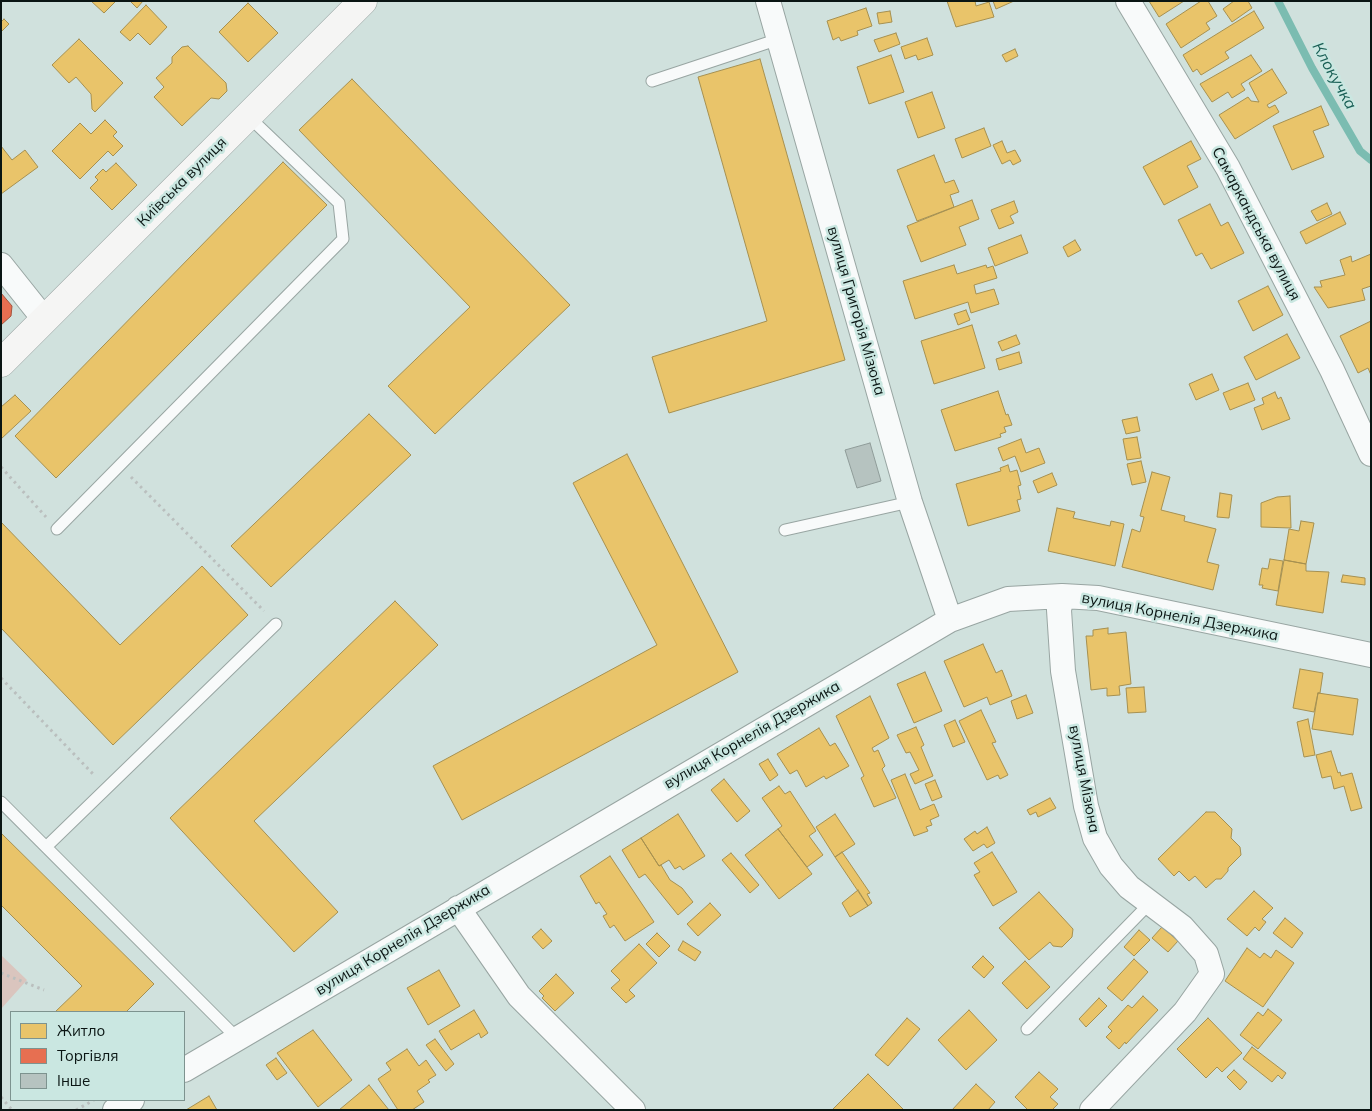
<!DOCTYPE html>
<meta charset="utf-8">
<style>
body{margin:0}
#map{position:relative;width:1372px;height:1111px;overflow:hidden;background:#d0e1dd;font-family:Mulish,sans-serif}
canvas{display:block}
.frame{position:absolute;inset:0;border:2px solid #0a1513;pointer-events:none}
.legend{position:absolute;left:10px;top:1011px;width:175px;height:90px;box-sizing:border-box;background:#cae7e1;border:1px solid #7d938f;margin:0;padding:6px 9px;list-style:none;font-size:15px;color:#0a1513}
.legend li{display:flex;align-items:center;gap:10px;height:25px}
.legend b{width:25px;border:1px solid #7d938f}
</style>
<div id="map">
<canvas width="1372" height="1111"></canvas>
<div class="frame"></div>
<ul class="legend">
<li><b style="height:14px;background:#e9c46a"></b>Житло</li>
<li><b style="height:14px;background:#e76f51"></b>Торгівля</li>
<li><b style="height:14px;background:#b6c3c0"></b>Інше</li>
</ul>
</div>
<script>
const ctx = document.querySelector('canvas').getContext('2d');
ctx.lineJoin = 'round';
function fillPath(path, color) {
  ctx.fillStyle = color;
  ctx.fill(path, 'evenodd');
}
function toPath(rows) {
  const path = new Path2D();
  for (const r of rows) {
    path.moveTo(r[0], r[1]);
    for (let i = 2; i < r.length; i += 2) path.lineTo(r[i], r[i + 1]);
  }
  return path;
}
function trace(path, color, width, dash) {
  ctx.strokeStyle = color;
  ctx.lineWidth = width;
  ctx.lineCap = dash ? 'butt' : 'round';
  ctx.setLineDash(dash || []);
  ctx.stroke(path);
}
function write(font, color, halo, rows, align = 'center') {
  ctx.font = font + ' Mulish,sans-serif';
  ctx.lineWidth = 5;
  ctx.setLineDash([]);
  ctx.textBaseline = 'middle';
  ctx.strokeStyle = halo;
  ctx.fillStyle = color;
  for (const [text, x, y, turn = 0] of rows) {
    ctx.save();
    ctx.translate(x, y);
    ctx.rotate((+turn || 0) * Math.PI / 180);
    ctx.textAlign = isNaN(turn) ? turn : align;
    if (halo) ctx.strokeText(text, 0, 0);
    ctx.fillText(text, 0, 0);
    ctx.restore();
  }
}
fillPath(toPath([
 [1,955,27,980,1,1009]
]), '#dac5be');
const homes = toPath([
 [91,1,116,1,104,13,91,1],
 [130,1,143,1,137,8,130,1],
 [947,1,975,1,976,6,989,2,994,17,956,27,947,1],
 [993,1,1014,1,996,9,993,1],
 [1149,1,1184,1,1159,17,1149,1],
 [1201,1,1208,1,1217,16,1206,23,1210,29,1181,48,1166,24,1201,1],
 [1234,1,1248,1,1252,8,1232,22,1223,9,1234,1],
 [248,3,278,33,248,62,219,32,248,3],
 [146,5,167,27,150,45,138,33,130,41,120,32,146,5],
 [866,8,872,26,857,31,858,35,841,41,839,37,833,40,827,21,866,8],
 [890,11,892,22,879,24,877,13,890,11],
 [1254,11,1264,28,1225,52,1229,58,1201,75,1197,69,1193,72,1183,55,1254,11],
 [4,19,9,24,1,32,1,22,4,19],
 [896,33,900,44,879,52,874,40,896,33],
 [927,38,933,55,918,60,916,55,905,59,901,47,927,38],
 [79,39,123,83,95,112,92,109,91,94,76,77,69,83,52,65,79,39],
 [188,46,226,83,227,91,219,99,211,98,182,126,154,97,164,87,156,78,172,63,172,57,182,47,188,46],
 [1015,49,1018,56,1006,62,1002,55,1015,49],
 [891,55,904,92,869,104,857,67,891,55],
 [1251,55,1262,71,1241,84,1245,90,1232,98,1228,92,1212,102,1200,84,1251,55],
 [760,59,845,360,669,413,652,357,767,321,698,77,760,59],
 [1272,69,1287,93,1267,105,1269,108,1275,105,1279,112,1235,139,1219,115,1248,97,1251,101,1259,102,1249,83,1272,69],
 [352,79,570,305,435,434,388,386,470,307,299,130,352,79],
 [932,92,945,128,918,138,905,102,932,92],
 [1321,106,1329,125,1313,131,1324,157,1292,170,1273,126,1321,106],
 [105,120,117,132,113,136,123,146,113,156,108,151,80,179,52,151,80,123,91,134,105,120],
 [984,128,991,146,962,158,955,139,984,128],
 [1002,141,1007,153,1015,150,1021,161,1013,165,1010,160,1002,164,993,145,1002,141],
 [1191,141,1201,159,1187,166,1198,187,1164,205,1143,167,1191,141],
 [1,146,12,160,25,150,38,167,1,194,1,146],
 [934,155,945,183,954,180,959,192,950,195,954,207,917,221,897,170,934,155],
 [283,162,327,205,56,478,15,436,283,162],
 [116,163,137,185,112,210,90,188,98,180,95,177,103,169,106,172,116,163],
 [972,200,979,219,959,227,966,245,921,262,907,226,972,200],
 [1014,201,1018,212,1010,216,1014,223,999,229,991,210,1014,201],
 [1327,203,1332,214,1317,221,1311,211,1327,203],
 [1210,204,1221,226,1228,222,1244,253,1211,269,1202,253,1196,256,1178,220,1210,204],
 [1340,212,1346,224,1306,244,1300,232,1340,212],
 [1021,235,1028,253,995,266,988,248,1021,235],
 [1075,240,1081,250,1068,257,1063,247,1075,240],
 [1371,254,1371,286,1362,289,1365,300,1328,308,1314,287,1322,287,1320,281,1345,275,1340,260,1351,256,1352,262,1371,254],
 [954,265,957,274,986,265,987,268,993,266,997,278,974,285,976,294,994,289,999,304,971,313,968,302,915,319,903,281,954,265],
 [1268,286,1283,315,1253,331,1238,301,1268,286],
 [966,310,970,320,958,325,954,314,966,310],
 [1371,321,1371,375,1368,368,1358,373,1340,336,1371,321],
 [972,325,985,368,934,384,921,341,972,325],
 [1287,334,1300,358,1256,380,1244,357,1287,334],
 [1016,335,1020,344,1002,351,998,342,1016,335],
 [1019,352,1022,363,999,370,996,359,1019,352],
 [1212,374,1219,390,1196,400,1189,384,1212,374],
 [1248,383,1255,400,1230,410,1223,393,1248,383],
 [998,391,1006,415,1008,414,1012,425,1004,427,1006,432,1000,434,1001,437,955,451,941,410,998,391],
 [1275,392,1278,399,1281,397,1290,419,1262,430,1254,408,1264,404,1262,398,1275,392],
 [15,395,31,411,1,439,1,407,15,395],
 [369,414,411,455,271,587,231,546,369,414],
 [1137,417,1140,431,1126,434,1122,420,1137,417],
 [1137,437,1141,458,1127,460,1123,439,1137,437],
 [1021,439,1026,453,1039,448,1045,463,1021,472,1015,456,1003,461,998,448,1021,439],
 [627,454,738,672,462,820,433,766,657,645,573,483,627,454],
 [1141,461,1146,482,1132,485,1127,464,1141,461],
 [1008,465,1010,472,1017,470,1021,485,1018,486,1021,499,1017,500,1020,511,968,526,956,484,1001,471,1000,468,1008,465],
 [1152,472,1170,477,1161,510,1185,516,1184,521,1216,529,1207,562,1219,565,1213,590,1122,567,1132,529,1140,532,1144,517,1140,516,1152,472],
 [1052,473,1057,485,1038,493,1033,481,1052,473],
 [1220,493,1232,495,1229,518,1217,517,1220,493],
 [1290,496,1291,528,1261,527,1261,503,1277,497,1290,496],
 [1057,508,1075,512,1073,518,1110,526,1111,521,1124,524,1115,566,1048,551,1057,508],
 [1301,521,1314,523,1306,564,1284,560,1289,529,1299,531,1301,521],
 [1,522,120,645,202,566,248,615,113,745,1,628,1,522],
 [1270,559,1283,561,1278,591,1262,588,1263,585,1259,585,1262,568,1268,569,1270,559],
 [1284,560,1306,564,1306,571,1329,572,1323,613,1276,605,1284,560],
 [1343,575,1365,578,1365,585,1341,582,1343,575],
 [395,601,438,645,254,821,338,912,294,952,170,818,395,601],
 [1108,628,1108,634,1126,632,1131,684,1119,686,1120,695,1107,696,1107,688,1091,690,1086,636,1093,636,1093,630,1108,628],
 [983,644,996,673,1002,670,1012,696,990,705,987,697,964,707,944,661,983,644],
 [1300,669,1323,673,1320,693,1318,693,1314,712,1293,708,1300,669],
 [925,672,942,711,914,723,897,684,925,672],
 [1144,687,1146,712,1128,713,1126,688,1144,687],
 [1318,693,1358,699,1353,735,1312,729,1318,693],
 [1026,695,1033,713,1017,719,1011,701,1026,695],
 [870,696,889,738,872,748,874,752,878,750,885,766,882,769,896,798,874,807,861,778,864,776,836,716,870,696],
 [981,710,996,742,992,743,1008,775,1000,779,998,775,987,780,959,721,981,710],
 [1308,719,1315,755,1304,757,1297,722,1308,719],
 [955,720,965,742,953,747,944,725,955,720],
 [916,727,924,745,921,747,933,776,915,784,910,774,919,770,910,752,906,753,897,735,916,727],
 [819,728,830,746,835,743,849,766,826,779,824,776,806,787,797,770,790,774,777,754,819,728],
 [1331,751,1338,773,1340,772,1341,776,1352,773,1362,808,1351,811,1344,786,1334,789,1331,776,1322,778,1316,755,1331,751],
 [768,759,778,775,770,781,759,764,768,759],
 [905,774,920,810,934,804,939,816,930,820,932,825,926,827,928,831,914,836,891,780,905,774],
 [724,779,750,811,737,822,711,790,724,779],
 [935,780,942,797,932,801,925,784,935,780],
 [779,786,785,794,790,791,816,831,809,836,823,855,807,867,778,829,782,826,762,798,779,786],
 [1050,798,1056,808,1038,817,1036,812,1030,815,1027,810,1050,798],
 [1206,812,1215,812,1232,829,1231,838,1240,847,1241,855,1228,868,1228,871,1221,879,1216,879,1206,888,1195,876,1189,881,1179,871,1174,876,1158,859,1206,812],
 [678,814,705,856,683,870,680,866,675,869,669,860,659,866,641,838,678,814],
 [835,814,855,844,835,857,816,827,835,814],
 [987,827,995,843,987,848,984,844,973,851,964,839,975,831,977,834,987,827],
 [778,829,812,874,779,899,745,855,778,829],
 [1,833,154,984,126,1012,55,1012,82,986,1,905,1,833],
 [641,838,659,866,661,865,670,880,682,888,693,902,678,915,645,874,639,878,622,850,641,838],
 [842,852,870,893,867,894,872,903,868,906,835,857,842,852],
 [992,852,1017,892,993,906,974,875,980,872,974,863,992,852],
 [731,853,759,885,750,893,722,860,731,853],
 [610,856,654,922,625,941,614,925,610,928,603,916,607,914,599,902,596,904,580,876,610,856],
 [858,890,868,906,850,917,842,903,858,890],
 [1254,891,1273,908,1262,919,1266,922,1259,931,1255,927,1247,936,1227,919,1254,891],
 [1039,892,1073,929,1072,937,1062,947,1053,946,1050,942,1029,960,999,928,1039,892],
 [710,903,721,915,698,936,687,924,710,903],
 [1285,918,1303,933,1292,948,1273,933,1285,918],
 [1162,927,1178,941,1168,952,1152,938,1162,927],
 [541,929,552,941,543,949,532,937,541,929],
 [1139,930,1150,940,1134,956,1124,947,1139,930],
 [657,933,670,946,659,957,646,944,657,933],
 [683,941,701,952,695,961,678,950,683,941],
 [639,944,657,963,629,990,635,996,626,1003,611,988,620,980,611,971,639,944],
 [1247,948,1260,958,1264,953,1271,958,1276,950,1294,963,1263,1007,1225,981,1247,948],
 [983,956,994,967,984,978,972,967,983,956],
 [1134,959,1148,972,1122,1001,1107,988,1134,959],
 [1025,961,1050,987,1027,1009,1002,983,1025,961],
 [439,970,460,1006,428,1025,407,988,439,970],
 [556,974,574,993,555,1011,542,998,544,996,539,991,556,974],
 [1143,996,1158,1010,1126,1044,1125,1042,1119,1049,1106,1037,1112,1031,1108,1027,1128,1005,1132,1008,1143,996],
 [1099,998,1107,1006,1086,1027,1079,1019,1099,998],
 [1268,1009,1282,1020,1258,1049,1240,1035,1258,1012,1263,1016,1268,1009],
 [474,1010,488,1033,481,1038,479,1033,451,1050,439,1031,474,1010],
 [969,1010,997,1040,966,1070,938,1040,969,1010],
 [907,1018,920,1029,888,1066,875,1055,907,1018],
 [1208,1018,1242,1053,1222,1072,1217,1067,1206,1078,1177,1049,1208,1018],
 [313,1030,352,1080,318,1107,277,1053,313,1030],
 [435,1039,454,1064,446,1071,426,1045,435,1039],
 [1252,1047,1286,1073,1282,1079,1278,1075,1272,1082,1243,1059,1252,1047],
 [407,1049,419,1066,426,1060,436,1075,428,1080,430,1082,417,1091,424,1102,412,1110,398,1110,378,1079,391,1070,386,1063,407,1049],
 [276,1058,287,1073,277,1080,266,1065,276,1058],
 [1234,1070,1247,1082,1240,1090,1227,1077,1234,1070],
 [1039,1072,1058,1089,1050,1097,1058,1104,1052,1110,1028,1110,1015,1097,1039,1072],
 [868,1074,904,1110,832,1110,868,1074],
 [976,1084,995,1102,988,1110,952,1110,976,1084],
 [369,1085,389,1110,339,1110,369,1085],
 [209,1096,217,1110,186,1110,209,1096]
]);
fillPath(homes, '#e9c46a');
trace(homes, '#a69050', 1);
const shops = toPath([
 [1,293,12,306,11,316,1,325,1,293]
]);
fillPath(shops, '#e76f51');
trace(shops, '#a5543e', 1);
trace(toPath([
 [1278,1,1312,68,1360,151,1371,160]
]), '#7bbcb1', 8);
const building = toPath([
 [870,443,881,481,857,488,845,450,870,443]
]);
fillPath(building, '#b6c3c0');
trace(building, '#8f9c99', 1);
const lane = toPath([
 [652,81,779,39],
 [57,529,343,239,339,203,248,116],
 [785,530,910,502],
 [1,802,237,1038],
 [46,847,276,624],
 [1027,1029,1149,904]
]);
const street = toPath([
 [768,1,910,502,950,620],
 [1128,1,1228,168,1332,370,1371,454],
 [1,265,44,319],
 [1062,596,1059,610,1063,671,1086,806,1095,838,1111,866,1129,887,1182,927,1206,954,1212,974,1185,1012,1092,1110],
 [458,908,519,996,633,1110],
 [184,1070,950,620,1008,599,1062,596,1098,598,1371,655],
 [115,1110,132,1100]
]);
const secondary = toPath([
 [1,363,363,1]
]);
trace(lane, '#98a5a2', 13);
trace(street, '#98a5a2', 26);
trace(secondary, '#98a5a2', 29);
trace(toPath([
 [1,467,46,517],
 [131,477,264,611],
 [1,678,94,775],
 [1,973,44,990],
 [1,1097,12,1110],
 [76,1110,94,1100]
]), '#babfbe', 3, [2.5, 4]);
trace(lane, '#f8fafa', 11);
trace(street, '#f8fafa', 24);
trace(secondary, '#f5f5f4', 28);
write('15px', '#0a1513', '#cae7e1', [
 ["Київська вулиця",182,182,-45],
 ["Самаркандська вулиця",1256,224,62],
 ["вулиця Григорія Мізюна",856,311,74],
 ["вулиця Корнелія Дзержика",1180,617,11],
 ["вулиця Корнелія Дзержика",752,735,-30],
 ["вулиця Мізюна",1084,779,79],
 ["вулиця Корнелія Дзержика",403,940,-31]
]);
write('italic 16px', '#195f55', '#cae7e1', [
 ["Клокучка",1334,76,61]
]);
</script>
